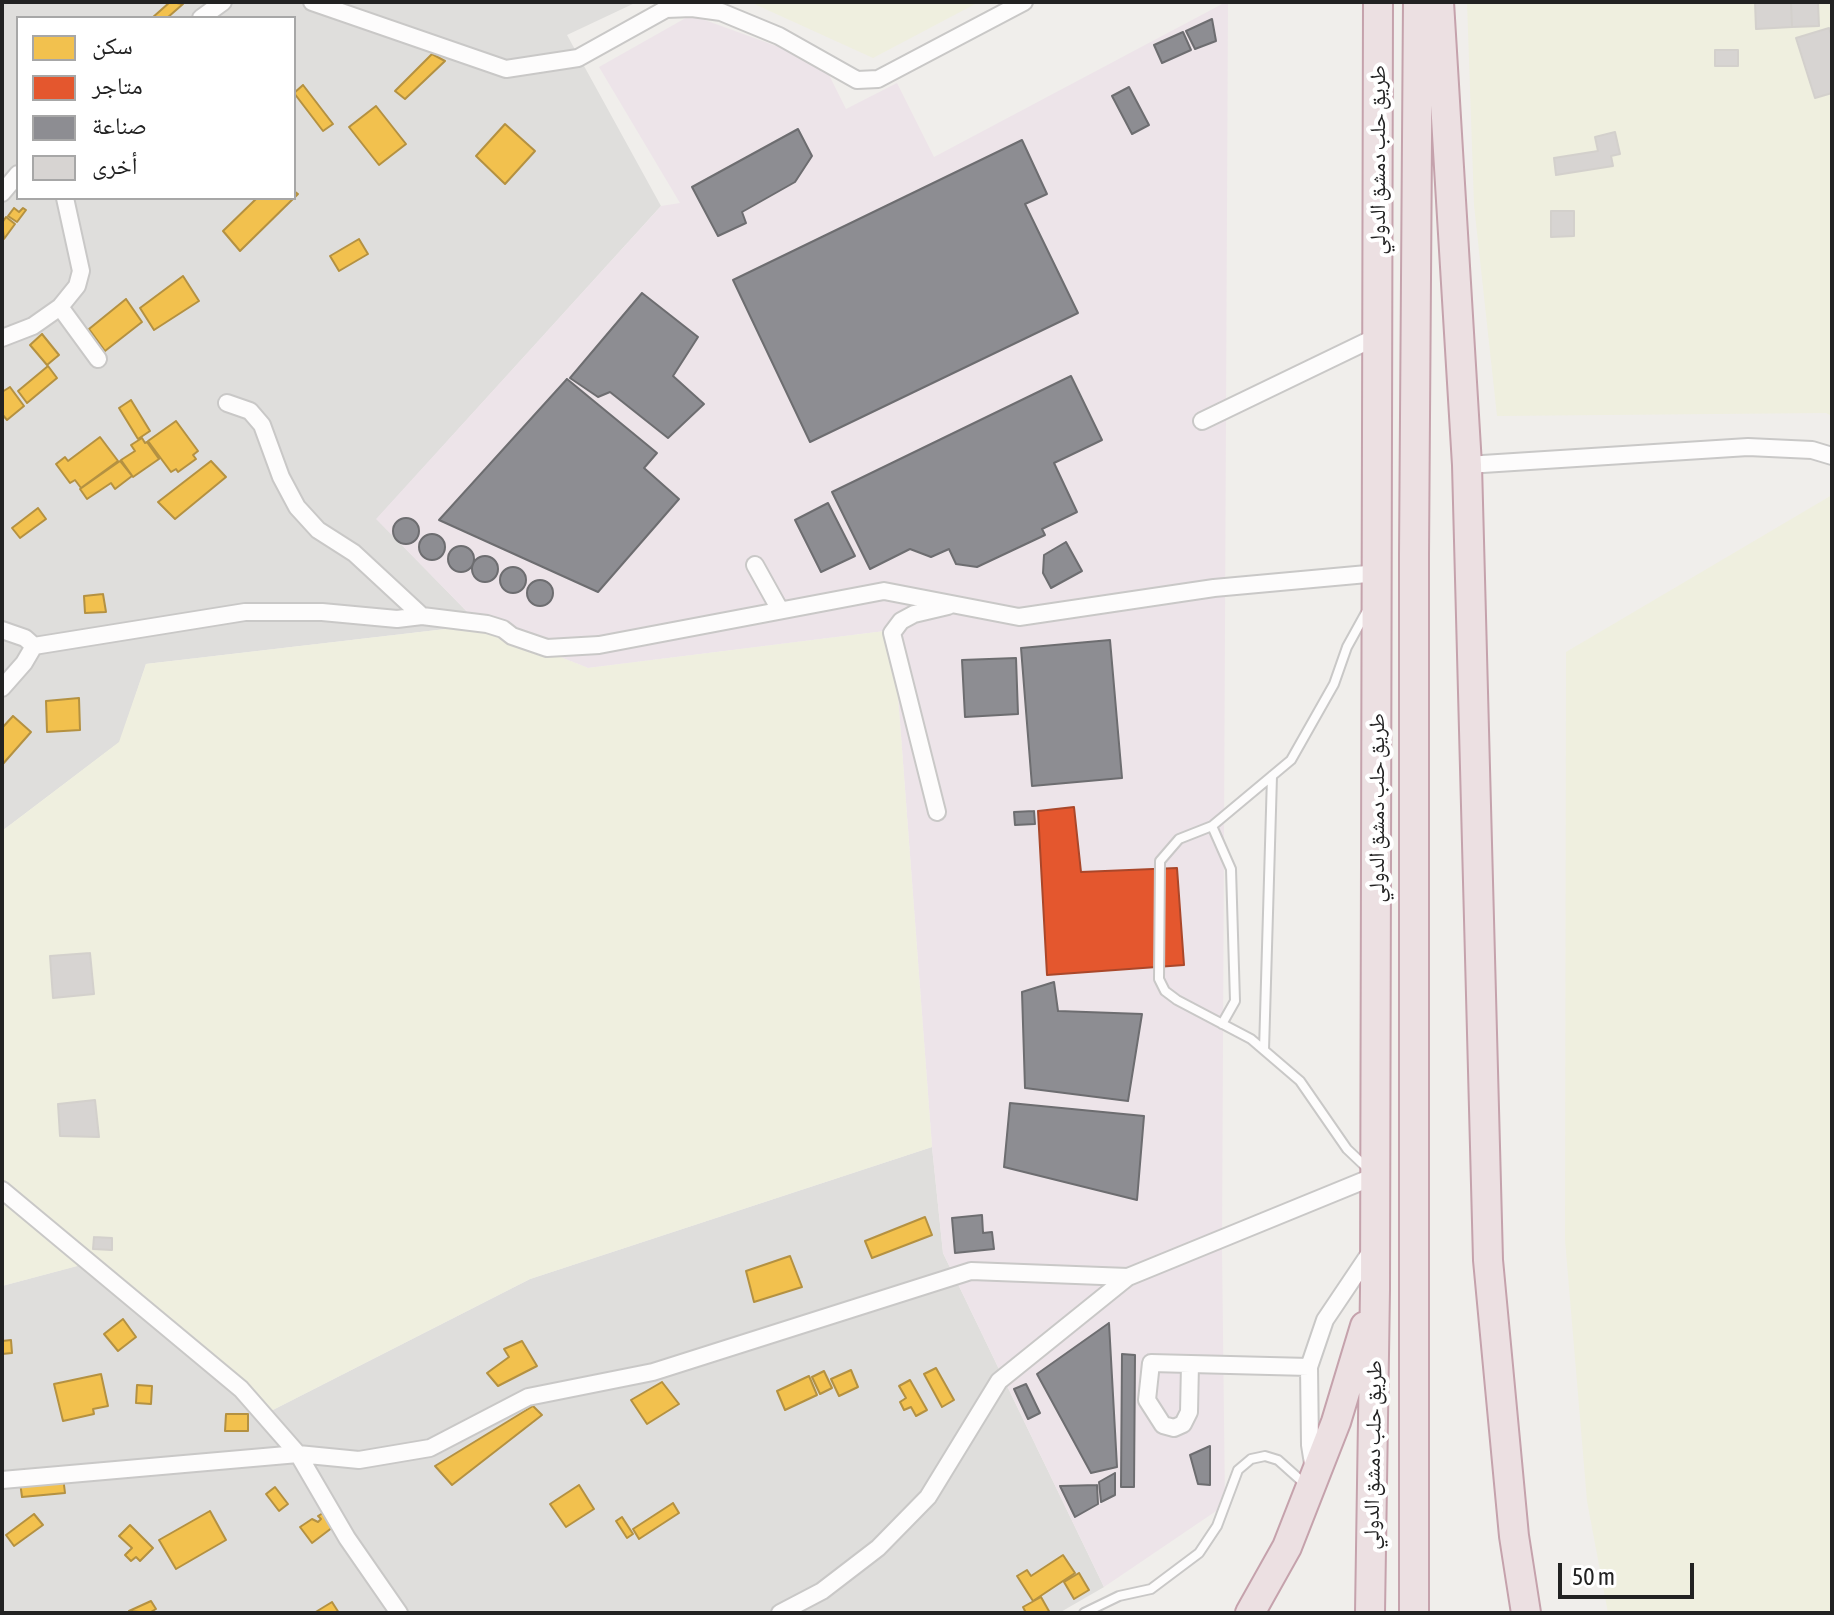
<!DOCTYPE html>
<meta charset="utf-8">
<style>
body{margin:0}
#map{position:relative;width:1834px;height:1615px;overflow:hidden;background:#f0eeeb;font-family:"Asap Condensed","Noto Naskh Arabic",sans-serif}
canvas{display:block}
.frame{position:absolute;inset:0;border:4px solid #222;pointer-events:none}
.legend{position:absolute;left:16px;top:16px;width:280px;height:184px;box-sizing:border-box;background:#fff;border:2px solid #a7a7a7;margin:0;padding:10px 14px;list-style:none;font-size:24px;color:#222}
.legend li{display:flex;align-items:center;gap:16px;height:40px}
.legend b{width:40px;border:2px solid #a7a7a7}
.scale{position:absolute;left:1558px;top:1563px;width:136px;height:36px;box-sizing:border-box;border:4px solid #222;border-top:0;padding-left:10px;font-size:24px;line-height:28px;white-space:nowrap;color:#222;-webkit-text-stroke:6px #fff;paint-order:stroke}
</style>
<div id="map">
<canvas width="1834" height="1615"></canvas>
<div class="frame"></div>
<ul class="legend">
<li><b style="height:22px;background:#f2c14e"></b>سكن</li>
<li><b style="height:22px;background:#e4572e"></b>متاجر</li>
<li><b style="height:22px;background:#8d8d92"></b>صناعة</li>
<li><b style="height:22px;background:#d7d4d2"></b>أخرى</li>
</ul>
<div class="scale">50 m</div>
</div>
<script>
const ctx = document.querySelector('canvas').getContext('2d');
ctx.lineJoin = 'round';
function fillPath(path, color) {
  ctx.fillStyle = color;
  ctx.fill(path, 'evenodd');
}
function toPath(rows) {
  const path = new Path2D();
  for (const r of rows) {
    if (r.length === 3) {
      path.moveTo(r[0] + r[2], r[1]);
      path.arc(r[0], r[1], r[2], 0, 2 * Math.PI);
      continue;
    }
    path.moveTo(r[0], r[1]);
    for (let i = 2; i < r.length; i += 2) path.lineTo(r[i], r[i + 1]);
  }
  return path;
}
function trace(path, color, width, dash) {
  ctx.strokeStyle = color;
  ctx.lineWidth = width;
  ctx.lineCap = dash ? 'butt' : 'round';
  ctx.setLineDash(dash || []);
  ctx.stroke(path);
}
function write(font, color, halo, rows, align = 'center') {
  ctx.font = font + ' "Asap Condensed","Noto Naskh Arabic",sans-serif';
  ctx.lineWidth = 8;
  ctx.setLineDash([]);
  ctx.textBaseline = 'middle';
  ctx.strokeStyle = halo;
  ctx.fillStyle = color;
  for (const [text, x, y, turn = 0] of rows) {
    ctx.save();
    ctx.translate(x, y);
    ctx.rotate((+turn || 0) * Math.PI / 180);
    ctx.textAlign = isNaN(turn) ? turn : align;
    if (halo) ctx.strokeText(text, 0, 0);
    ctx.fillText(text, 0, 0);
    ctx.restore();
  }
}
fillPath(toPath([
 [2,2,637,2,567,35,661,206,377,519,480,625,146,664,120,742,2,831],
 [18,18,294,18,294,198,18,198],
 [932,1147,943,1253,1104,1587,1059,1613,2,1613,2,1286,84,1264,259,1417,530,1279]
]), '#dfdedc');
fillPath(toPath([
 [1226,2,1228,2,1222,1249,1225,1505,1104,1587,943,1253,932,1147,893,630,588,668,480,625,376,519,661,206,680,203,599,67,691,15,823,63,846,109,897,83,934,157]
]), '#ede4e9');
fillPath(toPath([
 [750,2,979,2,873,58],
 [1467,2,1832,2,1832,416,1826,413,1497,416,1474,205],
 [1832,495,1832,1613,1608,1613,1587,1501,1565,1240,1566,652],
 [480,625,588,668,893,630,932,1147,530,1279,259,1417,85,1264,2,1286,2,831,119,742,146,664]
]), '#efefdf');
const homes = toPath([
 [170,2,183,4,167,18,152,18,170,2],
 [432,54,445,61,405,99,395,91,432,54],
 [303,85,333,124,323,131,294,93,303,85],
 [376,106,406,144,379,165,349,127,376,106],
 [505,124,535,151,505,184,476,156,505,124],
 [294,191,298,194,240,251,223,231,257,198,294,198,294,191],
 [14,208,19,212,23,208,26,210,17,222,8,216,14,208],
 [6,217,15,224,4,239,2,223,6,217],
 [359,239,368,254,339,271,330,256,359,239],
 [183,276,199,301,154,330,140,308,183,276],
 [126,299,142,322,105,351,89,329,126,299],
 [42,334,59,355,47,365,30,345,42,334],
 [48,366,57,378,27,403,18,391,48,366],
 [10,387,24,406,7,420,2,414,2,392,10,387],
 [131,400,150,431,138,439,119,408,131,400],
 [176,421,198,451,193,455,196,459,178,472,176,469,171,472,148,441,176,421],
 [100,437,118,461,81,488,75,480,70,483,56,464,65,457,68,461,100,437],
 [142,438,145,443,147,442,159,459,133,477,121,460,135,451,131,445,142,438],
 [120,461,132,476,115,489,111,483,87,499,80,489,120,461],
 [211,461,226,477,175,519,158,502,211,461],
 [38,508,46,519,20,538,12,528,38,508],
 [103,594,106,612,85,613,84,596,103,594],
 [79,698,80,730,47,732,46,701,79,698],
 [13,716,31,732,2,765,2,728,13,716],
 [925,1217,932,1235,872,1258,865,1241,925,1217],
 [790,1256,802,1287,754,1302,746,1271,790,1256],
 [123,1319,136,1337,118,1351,104,1334,123,1319],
 [11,1340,12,1353,2,1354,2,1341,11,1340],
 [522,1341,537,1366,498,1386,487,1373,509,1357,504,1349,522,1341],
 [936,1368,954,1400,942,1407,924,1374,936,1368],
 [851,1370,858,1387,839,1396,831,1379,851,1370],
 [824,1371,832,1388,820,1394,812,1377,824,1371],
 [101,1374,108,1406,93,1409,94,1414,63,1421,54,1384,101,1374],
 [809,1376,817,1395,785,1410,777,1391,809,1376],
 [910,1380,927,1410,916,1416,911,1407,904,1410,900,1402,906,1398,899,1386,910,1380],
 [662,1382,679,1404,647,1424,631,1400,662,1382],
 [137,1385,152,1386,151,1404,136,1403,137,1385],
 [533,1406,542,1415,452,1485,435,1466,533,1406],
 [226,1414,248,1414,248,1431,225,1431,226,1414],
 [63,1477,65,1493,22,1497,20,1482,63,1477],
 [579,1485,594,1509,566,1527,550,1504,579,1485],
 [275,1487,288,1504,279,1511,266,1494,275,1487],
 [673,1503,679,1513,639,1539,633,1529,673,1503],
 [210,1511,226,1540,176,1569,159,1540,210,1511],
 [323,1513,333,1527,312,1543,300,1527,312,1519,318,1522,321,1519,318,1516,323,1513],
 [34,1514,43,1525,14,1546,6,1535,34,1514],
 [622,1517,633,1534,627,1538,616,1521,622,1517],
 [130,1525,153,1548,140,1561,136,1557,131,1561,125,1555,132,1548,119,1536,130,1525],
 [1063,1555,1075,1573,1033,1601,1017,1576,1027,1570,1031,1576,1063,1555],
 [1079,1573,1089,1590,1074,1599,1064,1582,1079,1573],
 [1041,1597,1050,1613,1026,1613,1023,1607,1041,1597],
 [151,1601,156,1609,149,1613,129,1611,151,1601],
 [332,1602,339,1613,314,1613,332,1602]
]);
fillPath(homes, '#f2c14e');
trace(homes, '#b49141', 2);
const shops = toPath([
 [1074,807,1081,872,1177,868,1184,965,1047,975,1038,811,1074,807]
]);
fillPath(shops, '#e4572e');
trace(shops, '#aa472a', 2);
const industry = toPath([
 [1212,19,1216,41,1195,49,1186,31,1212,19],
 [1183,32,1191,50,1162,63,1154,45,1183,32],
 [1129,87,1149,125,1132,134,1112,96,1129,87],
 [798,129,812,156,795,182,742,212,746,223,718,236,692,187,798,129],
 [1022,140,1047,194,1025,204,1078,313,810,442,733,280,1022,140],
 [642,293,698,337,673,376,704,404,668,438,610,392,598,397,570,378,642,293],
 [1071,376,1102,440,1054,463,1077,512,1042,529,1045,535,977,567,956,564,949,549,931,557,910,549,870,569,832,492,1071,376],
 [567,379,657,453,644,468,679,499,598,592,439,520,567,379],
 [828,503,855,556,821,572,795,520,828,503],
 [406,531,13],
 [432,547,13],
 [1066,542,1082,571,1051,588,1043,573,1044,555,1066,542],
 [461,559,13],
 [485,569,13],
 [513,580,13],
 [540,593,13],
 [1110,640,1122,778,1032,786,1021,648,1110,640],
 [1016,658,1018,714,965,717,962,660,1016,658],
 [1034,811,1035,824,1015,825,1014,812,1034,811],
 [1054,982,1058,1011,1142,1014,1128,1101,1025,1088,1022,992,1054,982],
 [1010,1103,1144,1116,1137,1200,1004,1167,1010,1103],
 [982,1215,983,1233,992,1232,994,1249,955,1253,952,1218,982,1215],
 [1109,1323,1117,1467,1091,1473,1037,1374,1109,1323],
 [1122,1354,1135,1355,1134,1487,1121,1487,1122,1354],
 [1026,1384,1040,1413,1028,1419,1014,1389,1026,1384],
 [1210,1446,1210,1485,1198,1484,1190,1455,1210,1446],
 [1115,1473,1115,1495,1101,1502,1099,1482,1115,1473],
 [1097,1485,1098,1504,1075,1517,1060,1486,1097,1485]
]);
fillPath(industry, '#8d8d92');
trace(industry, '#6d6d70', 2);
const building = toPath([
 [1755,2,1791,2,1792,27,1756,29,1755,2],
 [1791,2,1818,2,1819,26,1792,27,1791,2],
 [1829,28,1832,37,1832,93,1815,98,1796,38,1829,28],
 [1715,50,1738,50,1738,66,1715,66,1715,50],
 [1615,132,1620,154,1611,156,1613,166,1556,175,1554,158,1598,151,1595,137,1615,132],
 [1551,211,1574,211,1574,236,1551,237,1551,211],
 [90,953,94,994,53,998,50,956,90,953],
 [95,1100,99,1137,60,1136,58,1104,95,1100],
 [94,1237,112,1238,112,1250,93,1249,94,1237]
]);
fillPath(building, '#d7d4d2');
trace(building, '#d3d0cc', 2);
const lane = toPath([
 [1212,826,1231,869,1235,1001,1222,1024],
 [1264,1050,1272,776],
 [1367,1168,1347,1149,1300,1081,1251,1039,1177,1000,1165,991,1159,979,1160,861,1179,839,1212,826,1291,760,1334,684,1347,647,1368,609],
 [1084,1613,1119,1596,1151,1589,1199,1553,1217,1526,1238,1470,1251,1459,1265,1456,1278,1460,1306,1485]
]);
const street = toPath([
 [312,2,506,69,578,58,666,9,692,8,721,12,779,36,857,80,878,79,1024,2],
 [201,18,223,2],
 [2,193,18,174],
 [60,307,98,359],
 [2,338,33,326,60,307,77,286,81,271,65,198],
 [227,403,250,411,262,425,281,477,297,507,318,530,354,553,422,616],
 [1202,421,1378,336],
 [1467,465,1748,447,1812,450,1832,456],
 [755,565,780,610],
 [2,630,25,638,34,646,245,612,322,612,397,619,422,616,487,624,503,629,512,636,547,648,599,645,884,591,1019,617,1214,588,1378,573],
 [2,688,24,663,34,646],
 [937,812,892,633,901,621,914,614,948,606],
 [2,1190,241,1389,298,1454,347,1538,399,1613],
 [1190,1364,1189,1412,1183,1424,1174,1428,1163,1425,1147,1400,1151,1363,1309,1367],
 [1314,1470,1310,1445,1309,1367,1325,1320,1372,1250],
 [2,1480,298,1454,359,1460,430,1448,528,1397,653,1372,971,1271,1128,1277,1375,1176],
 [780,1613,822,1591,878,1548,928,1497,999,1381,1128,1277]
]);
const highway = toPath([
 [1439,2,1467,465,1488,1260,1514,1536,1526,1613],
 [1250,1613,1287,1547,1336,1422,1365,1326],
 [1370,1613,1375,1290,1378,2],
 [1414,1613,1414,554,1418,2]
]);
trace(lane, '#c9c8c7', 12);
trace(street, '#c9c8c7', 20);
trace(highway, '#c5a2ac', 32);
trace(lane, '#fdfcfc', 8);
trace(street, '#fdfcfc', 16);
trace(highway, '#ece0e2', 28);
write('22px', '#222', '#fff', [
 ["طريق حلب دمشق الدولي",1378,160,-90],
 ["طريق حلب دمشق الدولي",1377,808,-90],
 ["طريق حلب دمشق الدولي",1373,1455,-89]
]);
</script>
